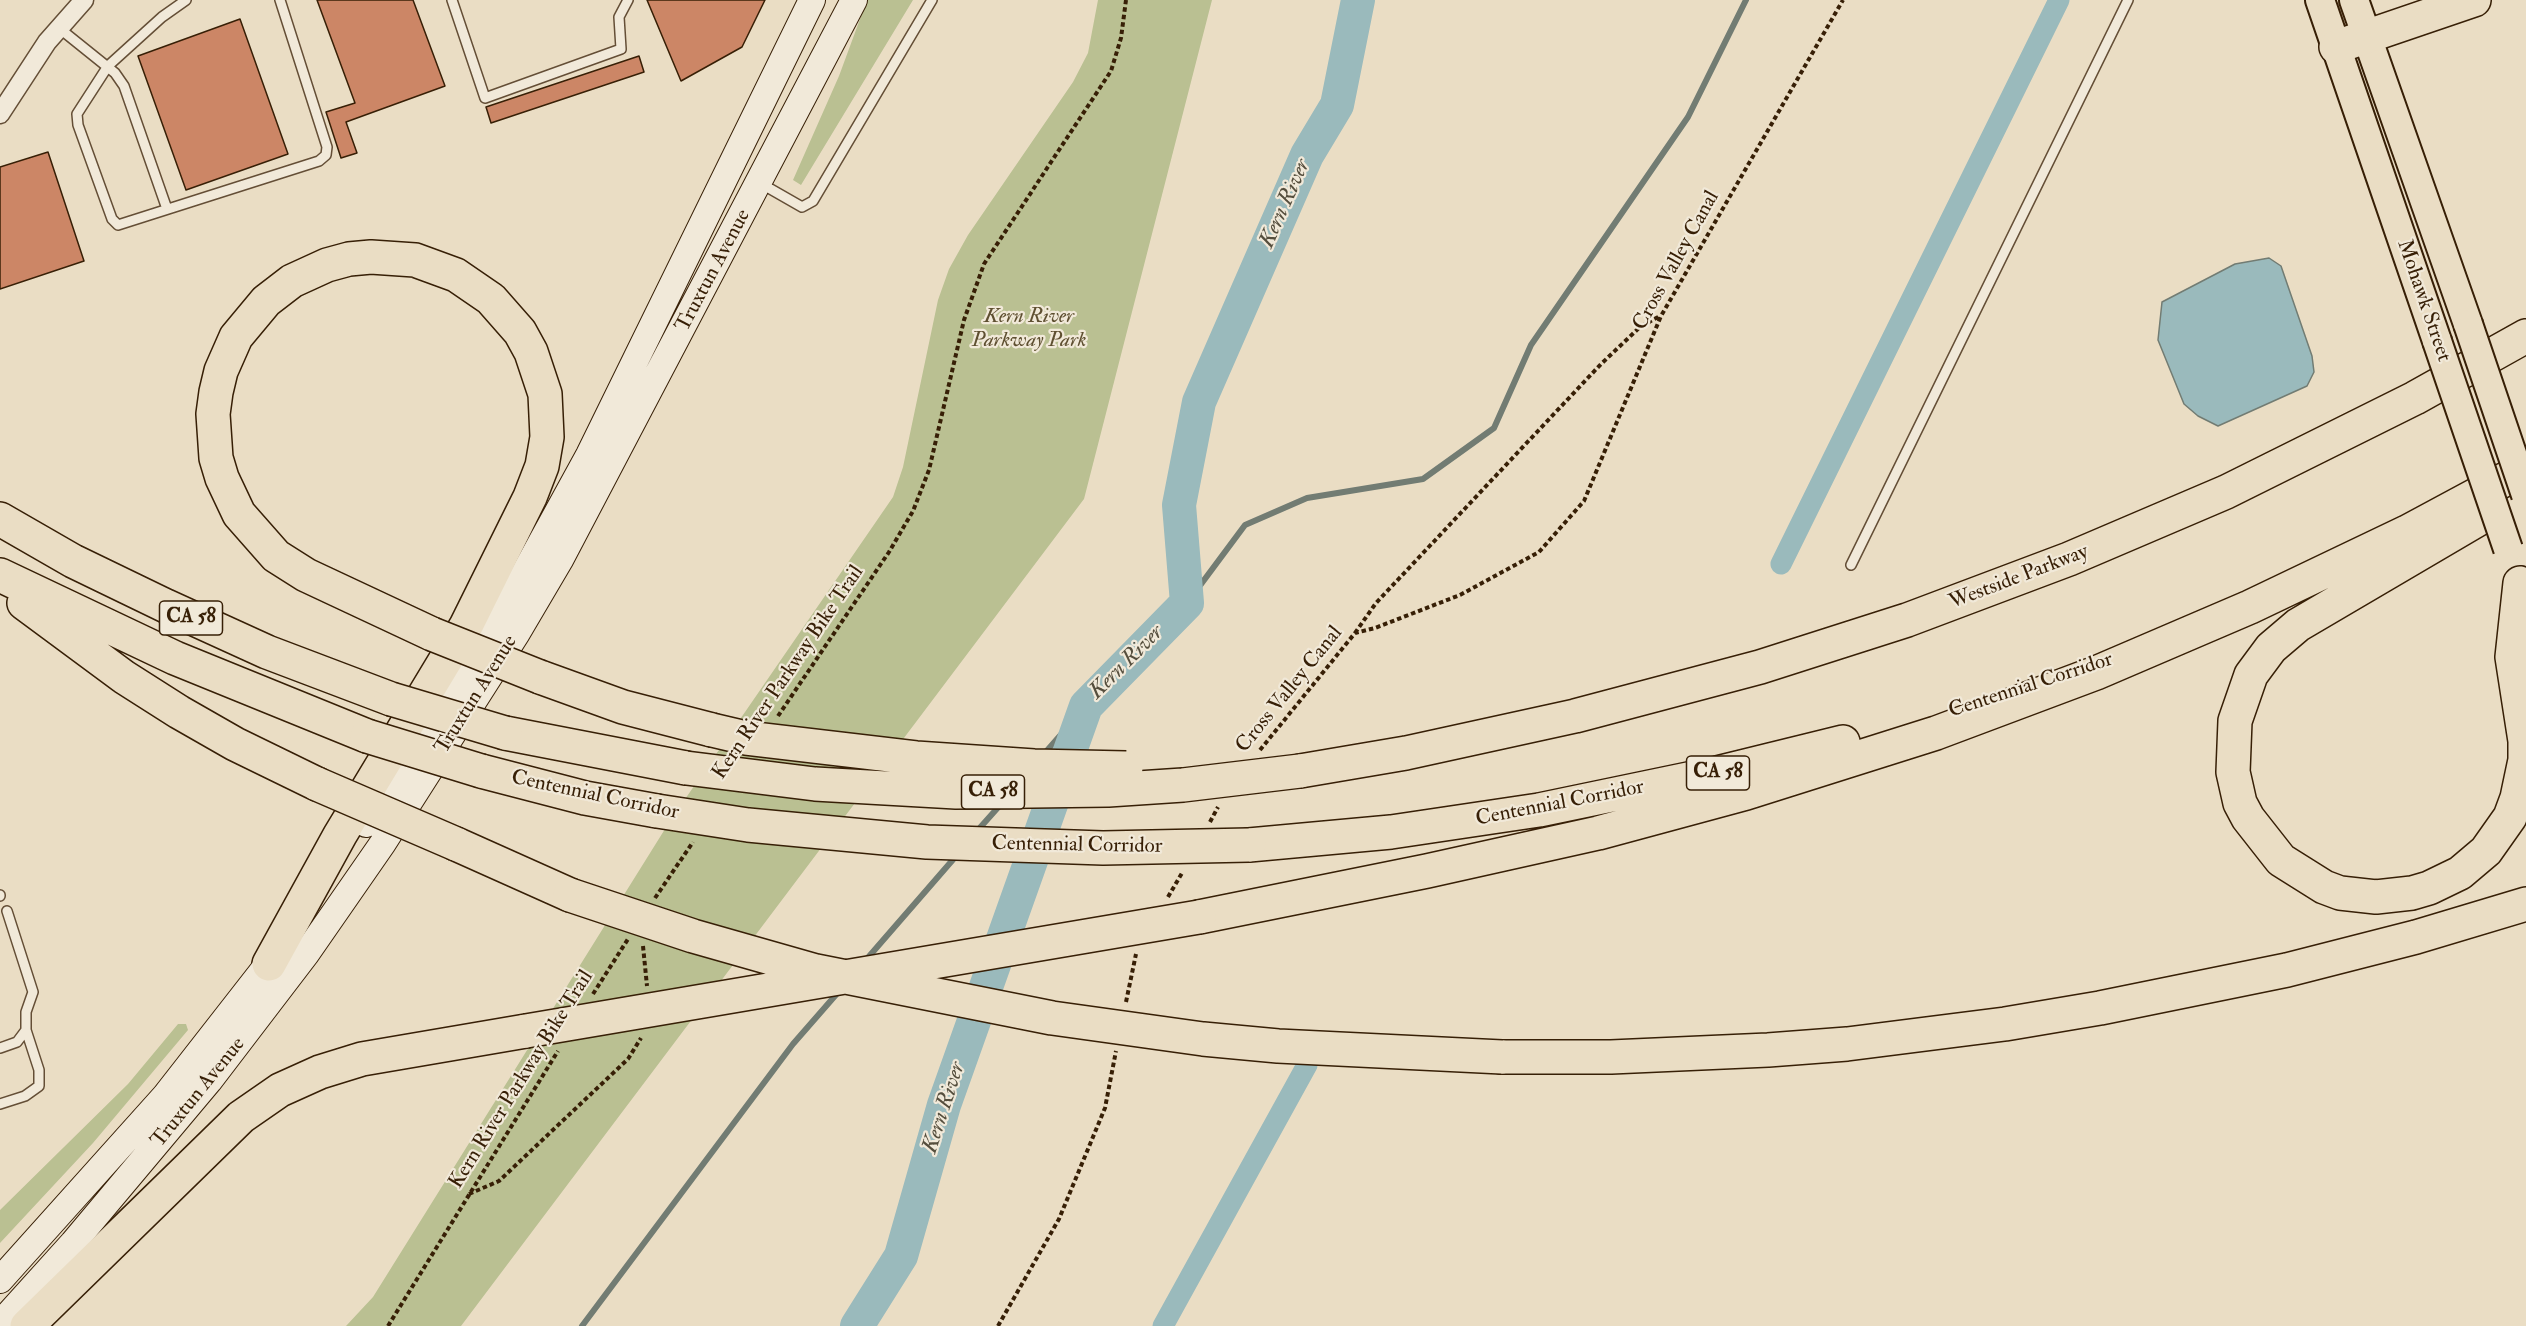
<!DOCTYPE html>
<style>
body{margin:0}
canvas{display:block;background:#eaddc4}
</style>
<canvas width="2526" height="1326"></canvas>
<script>
const ctx = document.querySelector('canvas').getContext('2d');
ctx.lineJoin = 'round';
function fillPath(path, color) {
  ctx.fillStyle = color;
  ctx.fill(path, 'evenodd');
}
function toPath(rows) {
  const path = new Path2D();
  for (const r of rows) {
    path.moveTo(r[0], r[1]);
    for (let i = 2; i < r.length; i += 2) path.lineTo(r[i], r[i + 1]);
  }
  return path;
}
function trace(path, color, width, dash) {
  ctx.strokeStyle = color;
  ctx.lineWidth = width;
  ctx.lineCap = dash ? 'butt' : 'round';
  ctx.setLineDash(dash || []);
  ctx.stroke(path);
}
function write(font, color, halo, rows, align = 'center') {
  ctx.font = font + ' "IM FELL Double Pica",serif';
  ctx.lineWidth = 4.5;
  ctx.setLineDash([]);
  ctx.textBaseline = 'middle';
  ctx.strokeStyle = halo;
  ctx.fillStyle = color;
  for (const [text, x, y, turn = 0] of rows) {
    ctx.save();
    ctx.translate(x, y);
    ctx.rotate((+turn || 0) * Math.PI / 180);
    ctx.textAlign = isNaN(turn) ? turn : align;
    if (halo) ctx.strokeText(text, 0, 0);
    ctx.fillText(text, 0, 0);
    ctx.restore();
  }
}
fillPath(toPath([
 [867,0,913,0,801,185,793,180,839,76],
 [1098,0,1212,0,1084,499,461,1326,346,1326,373,1297,670,821,893,497,903,467,938,300,949,269,968,235,1073,82,1088,53],
 [178,1024,186,1024,188,1030,93,1143,0,1243,0,1210,128,1084]
]), '#bac092');
const water = toPath([
 [2269,258,2281,266,2312,356,2314,372,2307,386,2218,426,2198,416,2184,404,2158,340,2162,302,2235,264,2269,258]
]);
fillPath(water, '#9ababc');
trace(water, '#727c73', 1.5);
trace(toPath([
 [1187,603,1245,525,1307,498,1423,479,1494,428,1531,345,1688,117,1746,0],
 [1044,754,1086,706],
 [977,831,1002,803],
 [865,961,957,855],
 [582,1326,793,1044,841,989]
]), '#727c73', 6);
trace(toPath([
 [1781,564,2059,0],
 [1163,1326,1307,1065]
]), '#9ababc', 21);
trace(toPath([
 [857,1326,901,1256,944,1105,1086,706,1187,603,1179,505,1199,402,1307,155,1337,105,1358,0]
]), '#9ababc', 34);
const building = toPath([
 [317,0,413,0,445,86,346,122,357,153,341,158,326,112,355,103,317,0],
 [647,0,765,0,742,47,681,81,647,0],
 [240,19,288,154,186,190,138,56,240,19],
 [639,56,644,72,491,123,486,107,639,56],
 [48,152,84,261,0,289,0,167,48,152]
]);
fillPath(building, '#cc8666');
trace(building, '#371f06', 1.5);
const service = toPath([
 [186,0,162,17,108,66,77,114,78,125,112,219,118,225,319,161,326,155,327,147,280,0],
 [452,0,485,98,621,49,619,17,628,0],
 [59,28,115,73,124,86,167,209],
 [760,183,802,207,813,201,932,0],
 [1851,565,2128,0],
 [0,895,0,896],
 [0,1048,17,1042,26,1030,26,1012,33,992,7,911],
 [0,1104,25,1096,39,1086,39,1070,26,1030]
]);
const minor = toPath([
 [0,114,47,42,84,0]
]);
const secondary = toPath([
 [366,824,492,632,589,455,812,0],
 [0,1280,165,1096,279,950],
 [0,1324,73,1243,209,1081,306,954,383,843,517,633,560,560,854,0]
]);
const primary = toPath([
 [2320,0,2437,341],
 [2354,0,2468,324]
]);
const motorway = toPath([
 [2336,47,2474,0],
 [2487,514,2298,625,2271,648,2251,675,2235,721,2233,772,2240,803,2248,818,2281,860,2324,887,2340,893,2376,897,2412,893,2429,888,2460,873,2486,851,2510,817,2517,798,2525,760,2525,741,2512,657,2520,583],
 [0,519,73,561,166,606,267,652,391,699],
 [0,575,175,658,367,736],
 [24,603,124,677,179,712,235,744,317,784],
 [540,677,623,707,712,730],
 [505,733,686,768],
 [481,771,585,798,657,811],
 [1300,771,1406,753,1575,716,1760,667,1907,620,2069,559,2226,492,2415,398,2526,336],
 [456,844,570,895],
 [1249,845,1391,832,1539,810,1717,773,1843,742],
 [1199,917,1427,871,1598,833,1746,793,1936,733,2096,673,2250,607,2407,532,2526,468],
 [269,964,340,835,466,626,530,497,542,466,547,437,545,394,531,352,520,332,491,299,456,275,415,260,371,257,349,259,327,265,292,281,266,301,236,337,221,371,216,392,213,414,216,458,222,478,239,514,276,556,306,575,432,634],
 [1502,1057,1611,1057,1768,1050,1847,1044,2005,1024,2100,1008,2287,970,2416,937,2526,904],
 [27,1326,241,1117,280,1090,320,1072,362,1059,526,1031]
]);
trace(service, '#644e36', 12);
trace(minor, '#644e36', 21);
trace(secondary, '#371f06', 28);
trace(primary, '#371f06', 32);
trace(motorway, '#371f06', 36);
trace(toPath([
 [1355,633,1376,603,1601,364,1640,327,1660,316],
 [778,716,889,552,913,511,929,470,964,320,984,264,1111,71,1121,38,1126,0],
 [1260,750,1355,633,1375,628,1460,595,1539,552,1584,501,1661,316,1843,0],
 [1210,822,1218,807],
 [1168,897,1182,873],
 [655,898,693,842],
 [643,946,647,986],
 [593,994,628,939],
 [1126,1002,1136,954],
 [469,1194,499,1181,628,1059,641,1038],
 [388,1326,558,1051],
 [998,1326,1059,1219,1105,1108,1116,1051]
]), '#371f06', 4, [4.5, 3]);
trace(service, '#f1e9d9', 9);
trace(minor, '#f1e9d9', 18);
trace(secondary, '#f1e9d9', 26);
trace(primary, '#eaddc4', 28);
trace(motorway, '#eaddc4', 33);
const primaryBridge = toPath([
 [2468,324,2526,495],
 [2437,341,2508,549]
]);
const motorwayBridge = toPath([
 [432,634,540,677],
 [391,699,505,733],
 [712,730,746,738,916,758,1034,766,1126,768],
 [367,736,481,771],
 [686,768,815,784,956,792,1108,790,1183,785,1300,771],
 [317,784,456,844],
 [657,811,748,825,927,842,1103,848,1249,845],
 [570,895,693,936,816,971,1052,1018,1203,1039,1278,1046,1502,1057],
 [526,1031,1199,917]
]);
trace(primaryBridge, '#371f06', 32, []);
trace(motorwayBridge, '#371f06', 36, []);
trace(primaryBridge, '#eaddc4', 28);
trace(motorwayBridge, '#eaddc4', 33);
for (const [x, y, w] of [
 [191,618,63],
 [1718,773,63],
 [993,792,63]
]) {
  const box = new Path2D();
  box.roundRect(x - w / 2, y - 17, w, 34, 4.5);
  ctx.fillStyle = '#f1e9d9';
  ctx.fill(box);
  trace(box, '#371f06', 1.5);
}
write('bold 20px', '#371f06', null, [
 ["CA 58",191,618],
 ["CA 58",1718,773],
 ["CA 58",993,792]
]);
write('21px', '#371f06', '#f1e9d9', [
 ["Cross Valley Canal",1677,261,-61],
 ["Truxtun Avenue",714,271,-62],
 ["Mohawk Street",2423,301,71],
 ["Westside Parkway",2019,578,-21],
 ["Kern River Parkway Bike Trail",789,673,-56],
 ["Centennial Corridor",2031,686,-18],
 ["Cross Valley Canal",1290,690,-51],
 ["Truxtun Avenue",477,695,-58],
 ["Centennial Corridor",595,796,12],
 ["Centennial Corridor",1560,804,-11],
 ["Centennial Corridor",1077,846,1],
 ["Kern River Parkway Bike Trail",522,1080,-58],
 ["Truxtun Avenue",199,1093,-51]
]);
write('italic 21px', '#5e4f30', '#f1e9d9', [
 ["Kern River",1029,317],
 ["Parkway Park",1029,341]
]);
write('italic 22px', '#554e3d', '#f1e9d9', [
 ["Kern River",1286,204,-66],
 ["Kern River",1127,663,-45],
 ["Kern River",945,1108,-72]
]);
</script>
